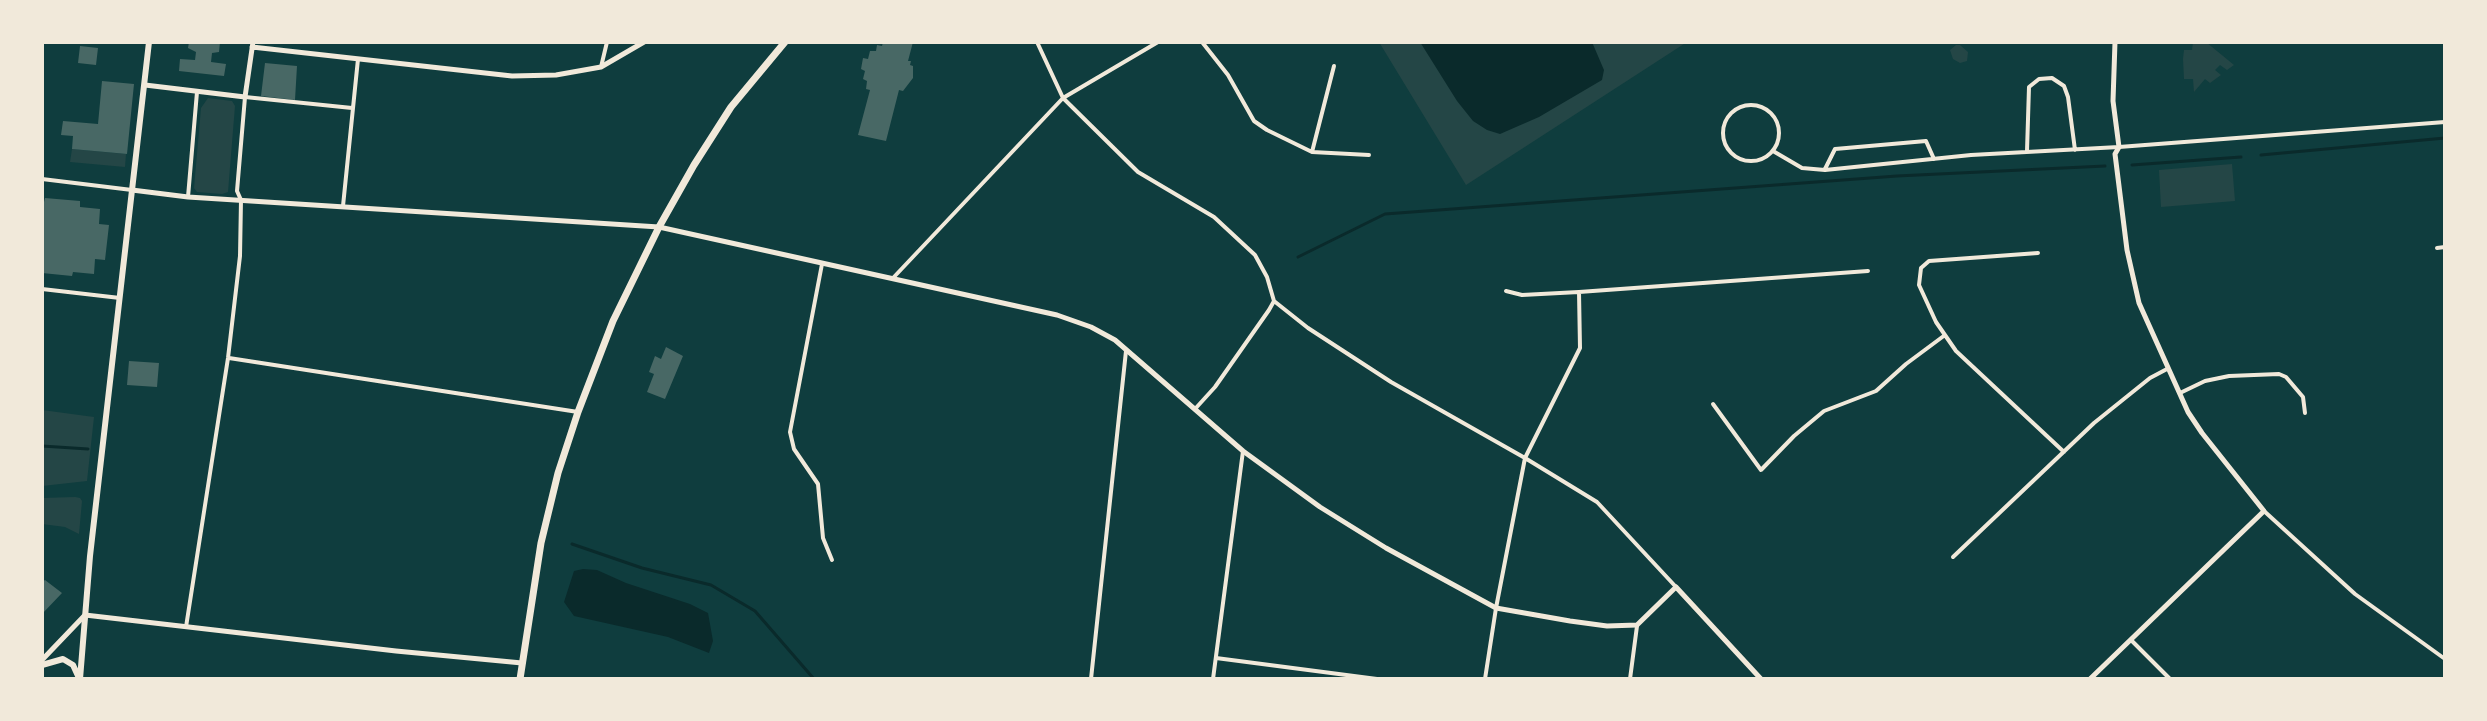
<!DOCTYPE html>
<style>
body{margin:0}
#map{position:relative;width:2487px;height:721px;overflow:hidden;background:#0f3d3e;font-family:"PT Sans Narrow",sans-serif}
canvas{display:block}
.frame{position:absolute;inset:0;border:44px solid #f1e9da;pointer-events:none}
</style>
<div id="map">
<canvas width="2487" height="721"></canvas>
<div class="frame"></div>
</div>
<script>
const ctx = document.querySelector('canvas').getContext('2d');
ctx.lineJoin = 'round';
function fillPath(path, color) {
  ctx.fillStyle = color;
  ctx.fill(path, 'evenodd');
}
function toPath(rows) {
  const path = new Path2D();
  for (const r of rows) {
    if (r.length === 3) {
      path.moveTo(r[0] + r[2], r[1]);
      path.arc(r[0], r[1], r[2], 0, 2 * Math.PI);
      continue;
    }
    path.moveTo(r[0], r[1]);
    for (let i = 2; i < r.length; i += 2) path.lineTo(r[i], r[i + 1]);
  }
  return path;
}
function trace(path, color, width, dash) {
  ctx.strokeStyle = color;
  ctx.lineWidth = width;
  ctx.lineCap = dash ? 'butt' : 'round';
  ctx.setLineDash(dash || []);
  ctx.stroke(path);
}
fillPath(toPath([
 [1379,42,1687,42,1466,185],
 [2193,42,2206,42,2234,65,2227,70,2220,65,2215,70,2221,75,2210,83,2205,79,2194,92,2193,79,2184,79,2183,59,2184,50,2192,50],
 [1956,45,1960,45,1968,52,1967,61,1960,63,1953,59,1950,50],
 [208,98,232,101,235,106,228,192,222,194,197,192,194,188,201,108],
 [72,149,126,154,125,167,70,162],
 [2232,164,2235,201,2161,207,2159,170],
 [42,410,94,417,87,481,42,486],
 [75,497,80,498,82,501,79,534,65,527,42,524,42,498]
]), '#244646');
fillPath(toPath([
 [1420,42,1592,42,1604,70,1602,80,1539,117,1500,134,1487,130,1473,121,1457,101],
 [583,569,597,570,626,583,690,604,708,613,713,641,709,653,668,637,574,616,564,602,574,571]
]), '#0a2a2b');
trace(toPath([
 [2261,155,2445,138],
 [2132,165,2241,157],
 [1298,257,1385,214,1897,176,2105,166],
 [42,446,88,449],
 [572,544,642,568,711,585,755,611,814,679]
]), '#0a2a2b', 3);
fillPath(toPath([
 [189,42,220,42,219,52,212,53,211,62,226,64,224,76,179,71,180,59,195,60,196,52,188,48],
 [883,42,913,42,908,61,911,61,910,65,913,66,913,78,903,91,899,90,886,141,858,135,870,90,866,89,867,81,863,79,865,71,861,69,863,58,868,59,870,51,876,51,877,45,882,46],
 [80,46,98,48,96,65,78,63],
 [265,63,297,66,295,100,261,96],
 [102,81,134,84,127,154,72,149,73,136,61,135,63,121,98,124],
 [45,198,80,201,80,207,100,209,99,224,109,225,105,260,95,259,94,274,73,272,72,276,42,273,42,202,44,202],
 [666,347,683,356,665,399,647,392,654,374,649,372,655,356,661,359],
 [129,361,159,363,157,387,127,385],
 [45,580,62,593,42,614,42,582]
]), '#486865');
trace(toPath([
 [1037,42,1063,98,1138,172,1214,217,1255,255,1267,277,1274,301,1269,310,1215,387,1195,409],
 [1202,42,1228,75,1254,121,1267,130,1312,152,1369,155],
 [601,67,607,42],
 [1751,133,28],
 [1773,151,1802,168,1825,170,1971,155,2119,147,2445,122],
 [2027,151,2029,87,2039,79,2052,78,2064,86,2068,97,2075,150],
 [1312,152,1334,66],
 [1825,169,1835,149,1926,141,1934,159],
 [42,179,132,190],
 [188,197,197,92],
 [343,206,358,59],
 [2437,248,2445,247],
 [2038,253,1929,261,1921,268,1919,285,1936,322,1956,351,2064,452],
 [822,264,790,432,794,449,818,484,823,538,832,560],
 [893,278,1063,98,1158,42],
 [42,289,120,298],
 [1506,291,1522,295,1579,292,1868,271],
 [1274,301,1308,328,1391,382,1525,458,1597,502,1676,587],
 [229,358,578,412],
 [2180,393,2205,381,2229,376,2279,374,2286,377,2303,397,2305,413],
 [1713,404,1761,470,1794,436,1824,411,1876,391,1906,364,1945,335],
 [2264,511,2355,594,2445,659],
 [1953,557,2094,423,2150,378,2167,369],
 [186,627,228,358,240,256,241,200,237,191,245,97,352,108],
 [2132,641,2170,679],
 [1216,658,1377,679],
 [1091,679,1126,351],
 [1213,679,1243,451],
 [1485,679,1496,608,1525,458,1580,348,1579,292],
 [1630,679,1637,626]
]), '#f1e9da', 4);
trace(toPath([
 [252,47,512,76,556,75,601,67,644,42],
 [145,85,245,97,253,42],
 [132,190,188,197,659,227,1057,315,1091,327,1115,340,1243,451,1320,507,1386,548,1496,608,1570,621,1607,626,1637,625,1676,587,1761,679],
 [42,660,85,615,396,651,522,663],
 [2090,679,2264,511,2202,433,2188,412,2139,303,2127,250,2115,154,2119,147,2113,101,2115,42]
]), '#f1e9da', 5);
trace(toPath([
 [42,665,63,659,73,665,79,678],
 [80,679,90,556,149,42]
]), '#f1e9da', 6);
trace(toPath([
 [520,679,541,543,558,473,578,412,613,321,659,227,694,165,731,107,785,42]
]), '#f1e9da', 7);
</script>
